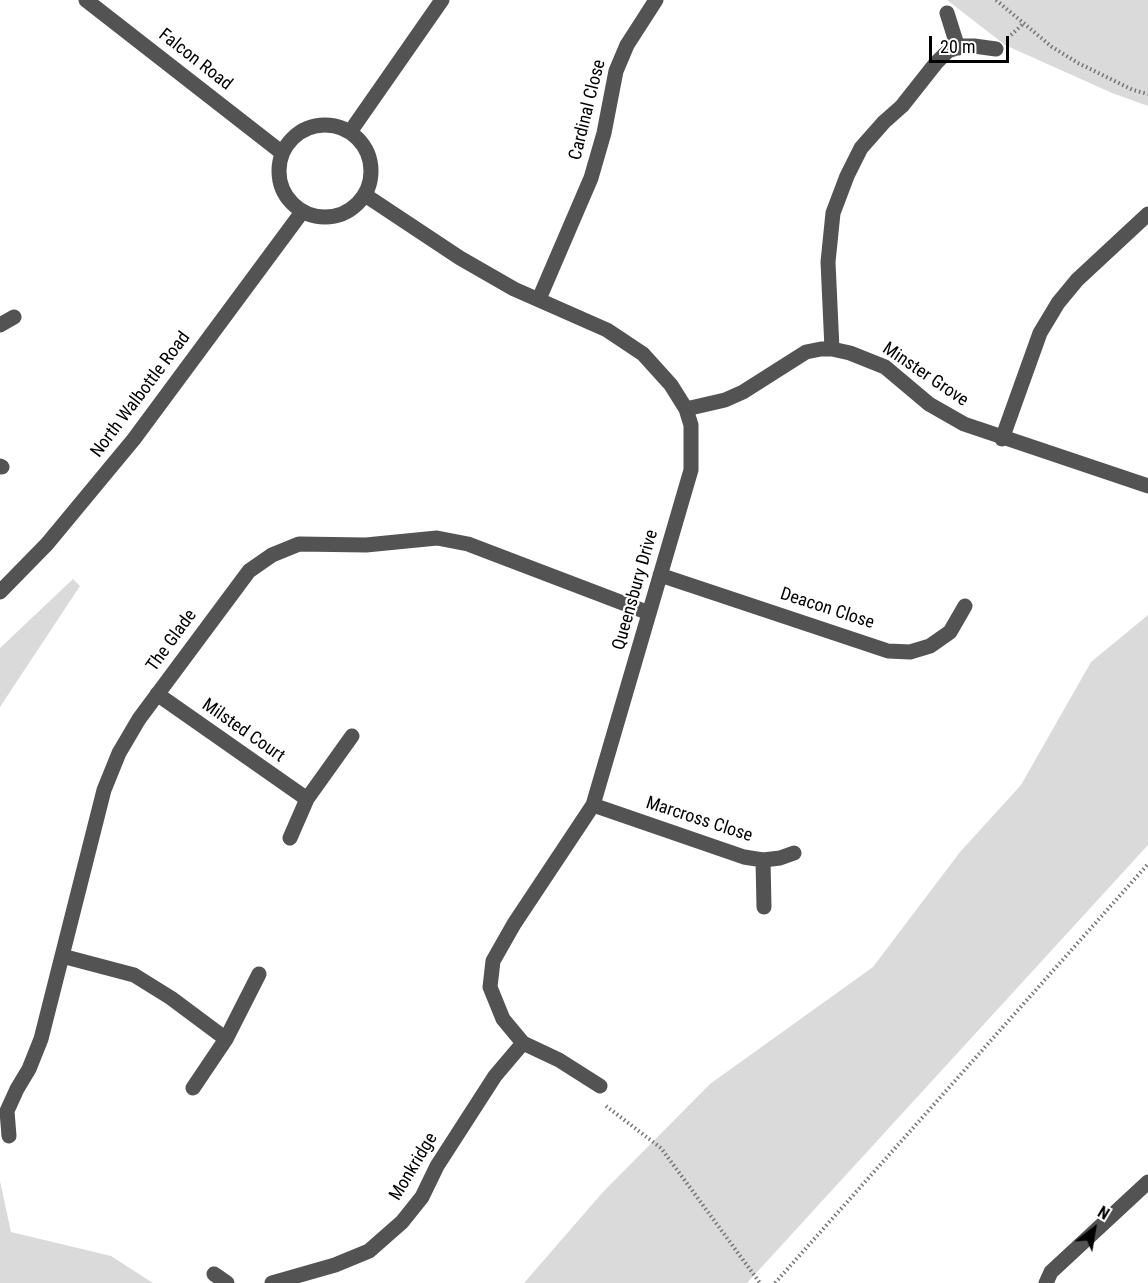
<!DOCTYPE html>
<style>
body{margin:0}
#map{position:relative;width:1148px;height:1283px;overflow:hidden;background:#fff;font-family:"Roboto Condensed",sans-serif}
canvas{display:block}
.north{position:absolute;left:1064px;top:1199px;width:60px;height:60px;-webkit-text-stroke:4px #fff;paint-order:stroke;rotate:31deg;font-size:16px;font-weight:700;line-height:24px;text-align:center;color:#000}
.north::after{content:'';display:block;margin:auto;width:21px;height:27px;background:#000;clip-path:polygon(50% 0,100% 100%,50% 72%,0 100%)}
.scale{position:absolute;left:929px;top:36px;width:80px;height:27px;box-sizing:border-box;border:3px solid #000;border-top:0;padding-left:8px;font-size:18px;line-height:21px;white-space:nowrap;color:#000;-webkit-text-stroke:4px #fff;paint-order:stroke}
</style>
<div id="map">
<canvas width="1148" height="1283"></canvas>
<div class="north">N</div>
<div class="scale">20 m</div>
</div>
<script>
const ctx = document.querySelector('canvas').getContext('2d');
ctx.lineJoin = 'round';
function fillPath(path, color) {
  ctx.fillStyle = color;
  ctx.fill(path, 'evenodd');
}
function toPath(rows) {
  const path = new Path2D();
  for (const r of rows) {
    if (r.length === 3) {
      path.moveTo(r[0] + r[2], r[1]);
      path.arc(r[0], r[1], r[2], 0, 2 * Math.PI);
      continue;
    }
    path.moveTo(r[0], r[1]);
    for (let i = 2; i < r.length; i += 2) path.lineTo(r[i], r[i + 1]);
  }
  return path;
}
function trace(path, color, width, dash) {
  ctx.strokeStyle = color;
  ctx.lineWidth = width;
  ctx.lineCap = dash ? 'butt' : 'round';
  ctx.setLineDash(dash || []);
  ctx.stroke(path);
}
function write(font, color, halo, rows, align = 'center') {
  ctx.font = font + ' "Roboto Condensed",sans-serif';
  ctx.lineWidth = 4.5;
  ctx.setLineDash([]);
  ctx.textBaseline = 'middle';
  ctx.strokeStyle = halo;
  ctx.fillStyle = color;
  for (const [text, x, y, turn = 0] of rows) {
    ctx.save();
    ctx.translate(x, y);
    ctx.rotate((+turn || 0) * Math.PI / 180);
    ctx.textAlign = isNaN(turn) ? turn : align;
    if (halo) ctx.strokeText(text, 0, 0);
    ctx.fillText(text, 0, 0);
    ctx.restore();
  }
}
fillPath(toPath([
 [947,0,1148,0,1148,106,1112,93,1005,45],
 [73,579,80,586,0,707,0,648],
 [1148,615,1148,845,747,1283,524,1283,603,1192,710,1084,873,967,960,852,1021,785,1091,662],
 [0,1181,11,1232,111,1256,153,1283,0,1283]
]), '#dadada');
trace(toPath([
 [996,0,1052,47,1078,63,1133,90,1148,94],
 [1011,35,1024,23],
 [606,1106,661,1148,760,1283],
 [775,1283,1148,864]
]), '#757575', 4, [1.5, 3]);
trace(toPath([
 [86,0,281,152],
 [947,13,958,48],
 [325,171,46],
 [350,132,442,0],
 [365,195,460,258,514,289,607,330,643,354,671,385,686,409,691,425,691,470,593,805,514,924,493,961,490,987,503,1019,523,1043,559,1060,600,1086],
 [539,299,591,178,604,133,616,71,627,45,656,0],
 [0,325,14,317],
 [832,349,828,262,833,213,847,176,861,148,884,122,902,106,936,63,948,51,963,46,974,46,996,49],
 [686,409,725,400,743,392,806,352,821,349,832,349,850,353,885,367,929,404,964,424,1148,486],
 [1002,439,1040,333,1058,303,1077,280,1148,214],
 [0,466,2,467],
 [660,575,888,651,910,652,930,646,950,632,965,606],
 [0,592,47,544,134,439,302,212],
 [157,694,307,799],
 [593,805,744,857,763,860,780,858,794,853],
 [290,838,307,799,352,736],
 [763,860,764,907],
 [62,956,134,975,171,998,226,1039],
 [193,1088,226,1039,259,974],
 [9,1136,7,1111,17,1089,29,1069,41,1039,104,790,119,753,139,719,249,571,272,555,299,544,366,545,437,538,468,544,649,613],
 [214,1274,227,1283],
 [272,1283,335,1265,369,1251,402,1222,422,1197,437,1166,495,1076,523,1043],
 [1046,1283,1051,1272,1148,1182]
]), '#535353', 15);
write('18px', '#000', '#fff', [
 ["Falcon Road",195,60,38],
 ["Cardinal Close",588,110,-76],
 ["Minster Grove",925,375,34],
 ["North Walbottle Road",141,395,-53],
 ["Queensbury Drive",636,590,-74],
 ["Deacon Close",827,609,18],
 ["The Glade",172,641,-54],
 ["Milsted Court",243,731,35],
 ["Marcross Close",699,820,18],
 ["Monkridge",414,1167,-59]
]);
</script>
